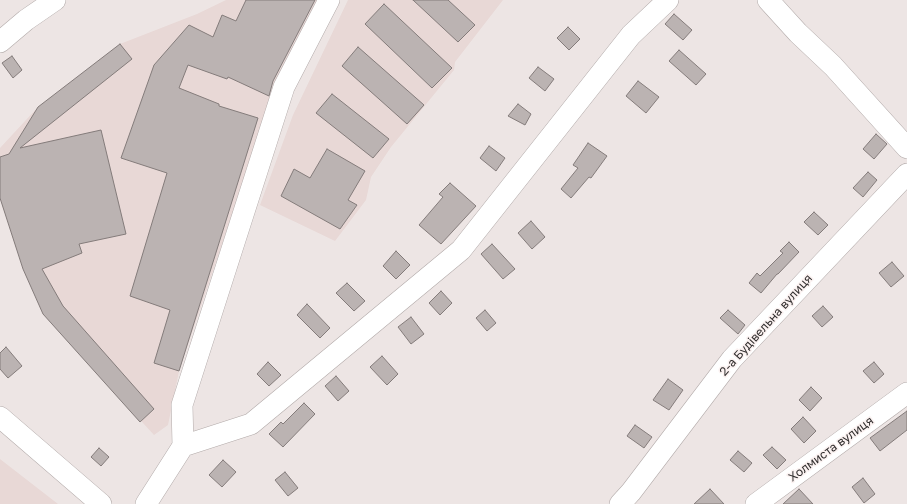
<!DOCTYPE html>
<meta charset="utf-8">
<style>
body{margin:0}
canvas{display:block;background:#ede5e4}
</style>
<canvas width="907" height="504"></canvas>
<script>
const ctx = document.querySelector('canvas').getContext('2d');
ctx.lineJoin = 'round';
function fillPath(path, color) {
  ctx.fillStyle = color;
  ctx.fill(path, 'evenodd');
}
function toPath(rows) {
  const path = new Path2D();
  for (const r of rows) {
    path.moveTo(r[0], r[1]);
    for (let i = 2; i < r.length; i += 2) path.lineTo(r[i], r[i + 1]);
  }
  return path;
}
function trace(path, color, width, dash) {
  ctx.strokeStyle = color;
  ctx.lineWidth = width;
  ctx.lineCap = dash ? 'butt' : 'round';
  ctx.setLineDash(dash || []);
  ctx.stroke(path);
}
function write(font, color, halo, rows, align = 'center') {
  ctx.font = font + ' "Golos Text",sans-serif';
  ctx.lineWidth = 3;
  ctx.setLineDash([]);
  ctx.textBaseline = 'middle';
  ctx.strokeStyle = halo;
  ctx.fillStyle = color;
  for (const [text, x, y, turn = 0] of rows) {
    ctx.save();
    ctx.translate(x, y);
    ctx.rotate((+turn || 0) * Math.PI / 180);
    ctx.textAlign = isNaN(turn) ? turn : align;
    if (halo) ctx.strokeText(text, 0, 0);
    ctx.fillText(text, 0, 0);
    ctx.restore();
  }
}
fillPath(toPath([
 [226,0,320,0,272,97,179,371,168,425,154,435,43,314,23,268,0,198,0,148,38,107,120,44,197,14],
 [348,0,503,0,455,62,454,70,391,147,371,177,366,200,335,241,260,205,293,115],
 [0,459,58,504,0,504]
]), '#e8d8d6');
const building = toPath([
 [246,0,315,0,273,81,269,96,228,77,227,79,188,65,179,88,219,104,219,106,258,118,179,371,154,363,170,310,130,296,167,173,121,158,154,65,189,25,213,37,222,15,236,21,246,0],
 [413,0,448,0,475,25,458,42,413,0],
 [384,4,452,68,432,88,365,24,384,4],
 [674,14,692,30,683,40,665,24,674,14],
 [568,27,580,39,569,50,557,38,568,27],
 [120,44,132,59,20,148,101,130,126,234,79,244,82,253,42,269,63,306,154,409,140,422,43,314,23,269,0,198,0,157,9,154,38,107,120,44],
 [358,47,424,105,407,124,342,66,358,47],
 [679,50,706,74,696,85,669,61,679,50],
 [12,56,22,70,13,78,2,63,12,56],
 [538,67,554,79,545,91,529,78,538,67],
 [638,81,659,97,646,113,626,96,638,81],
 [332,94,389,139,373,158,316,113,332,94],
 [518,104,531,114,525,125,508,116,518,104],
 [876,134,887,144,874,159,863,149,876,134],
 [588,143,607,156,591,178,589,177,571,198,561,189,578,168,573,165,588,143],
 [489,146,505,158,496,171,480,158,489,146],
 [327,149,365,171,348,200,357,205,340,229,281,196,294,169,310,178,327,149],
 [868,172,877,180,863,197,853,188,868,172],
 [450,183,476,206,441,244,419,225,443,197,439,194,450,183],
 [814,212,828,225,818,235,804,222,814,212],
 [531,221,545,237,532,249,518,233,531,221],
 [789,242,799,252,778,274,777,274,761,293,749,283,757,273,760,276,783,253,780,251,789,242],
 [492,244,515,269,503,279,481,254,492,244],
 [396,251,410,265,396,279,383,266,396,251],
 [892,262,904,276,891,287,879,273,892,262],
 [347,283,365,301,354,311,336,293,347,283],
 [441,291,452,303,440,315,429,303,441,291],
 [307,304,330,328,320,338,297,315,307,304],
 [823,306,833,317,822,327,812,316,823,306],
 [485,310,496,323,487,331,476,318,485,310],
 [728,310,745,325,738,334,720,318,728,310],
 [411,317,424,334,411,344,398,327,411,317],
 [6,347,22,366,8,378,0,369,0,353,6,347],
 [382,356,398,374,387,385,370,367,382,356],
 [268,362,281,375,269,386,257,374,268,362],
 [874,362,884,374,874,383,863,371,874,362],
 [336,376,349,391,338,401,325,386,336,376],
 [668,379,683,390,669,410,653,400,668,379],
 [811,387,822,398,810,411,799,400,811,387],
 [304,403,315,414,283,447,269,434,281,422,283,424,304,403],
 [907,411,907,430,880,451,870,438,907,411],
 [803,417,816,431,804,443,791,429,803,417],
 [635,425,652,437,644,448,627,436,635,425],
 [772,447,786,460,777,469,763,455,772,447],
 [99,448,109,457,101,466,91,457,99,448],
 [738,451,752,463,744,472,730,460,738,451],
 [223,460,236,472,222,487,209,475,223,460],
 [285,472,298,488,288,496,275,480,285,472],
 [863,478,875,494,864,503,852,487,863,478],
 [710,489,724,504,694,504,710,489],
 [799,489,813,504,783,504,799,489]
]);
fillPath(building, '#bbb3b2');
trace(building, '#847c7b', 1);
const minor = toPath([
 [768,0,798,33,833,66,907,148],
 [0,42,26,20,55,0],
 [0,417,101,504],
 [183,446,251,424,461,250,631,35,668,0],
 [146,504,183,446,182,405,284,87,329,0],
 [620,504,631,492,732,359,907,174],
 [756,504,907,393]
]);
trace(minor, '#b2aaa9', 22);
trace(minor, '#fff', 21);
write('12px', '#312e2e', '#fbf2f1', [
 ["2-а Будівельна вулиця",766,325,-48],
 ["Холмиста вулиця",831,449,-36]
]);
</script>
